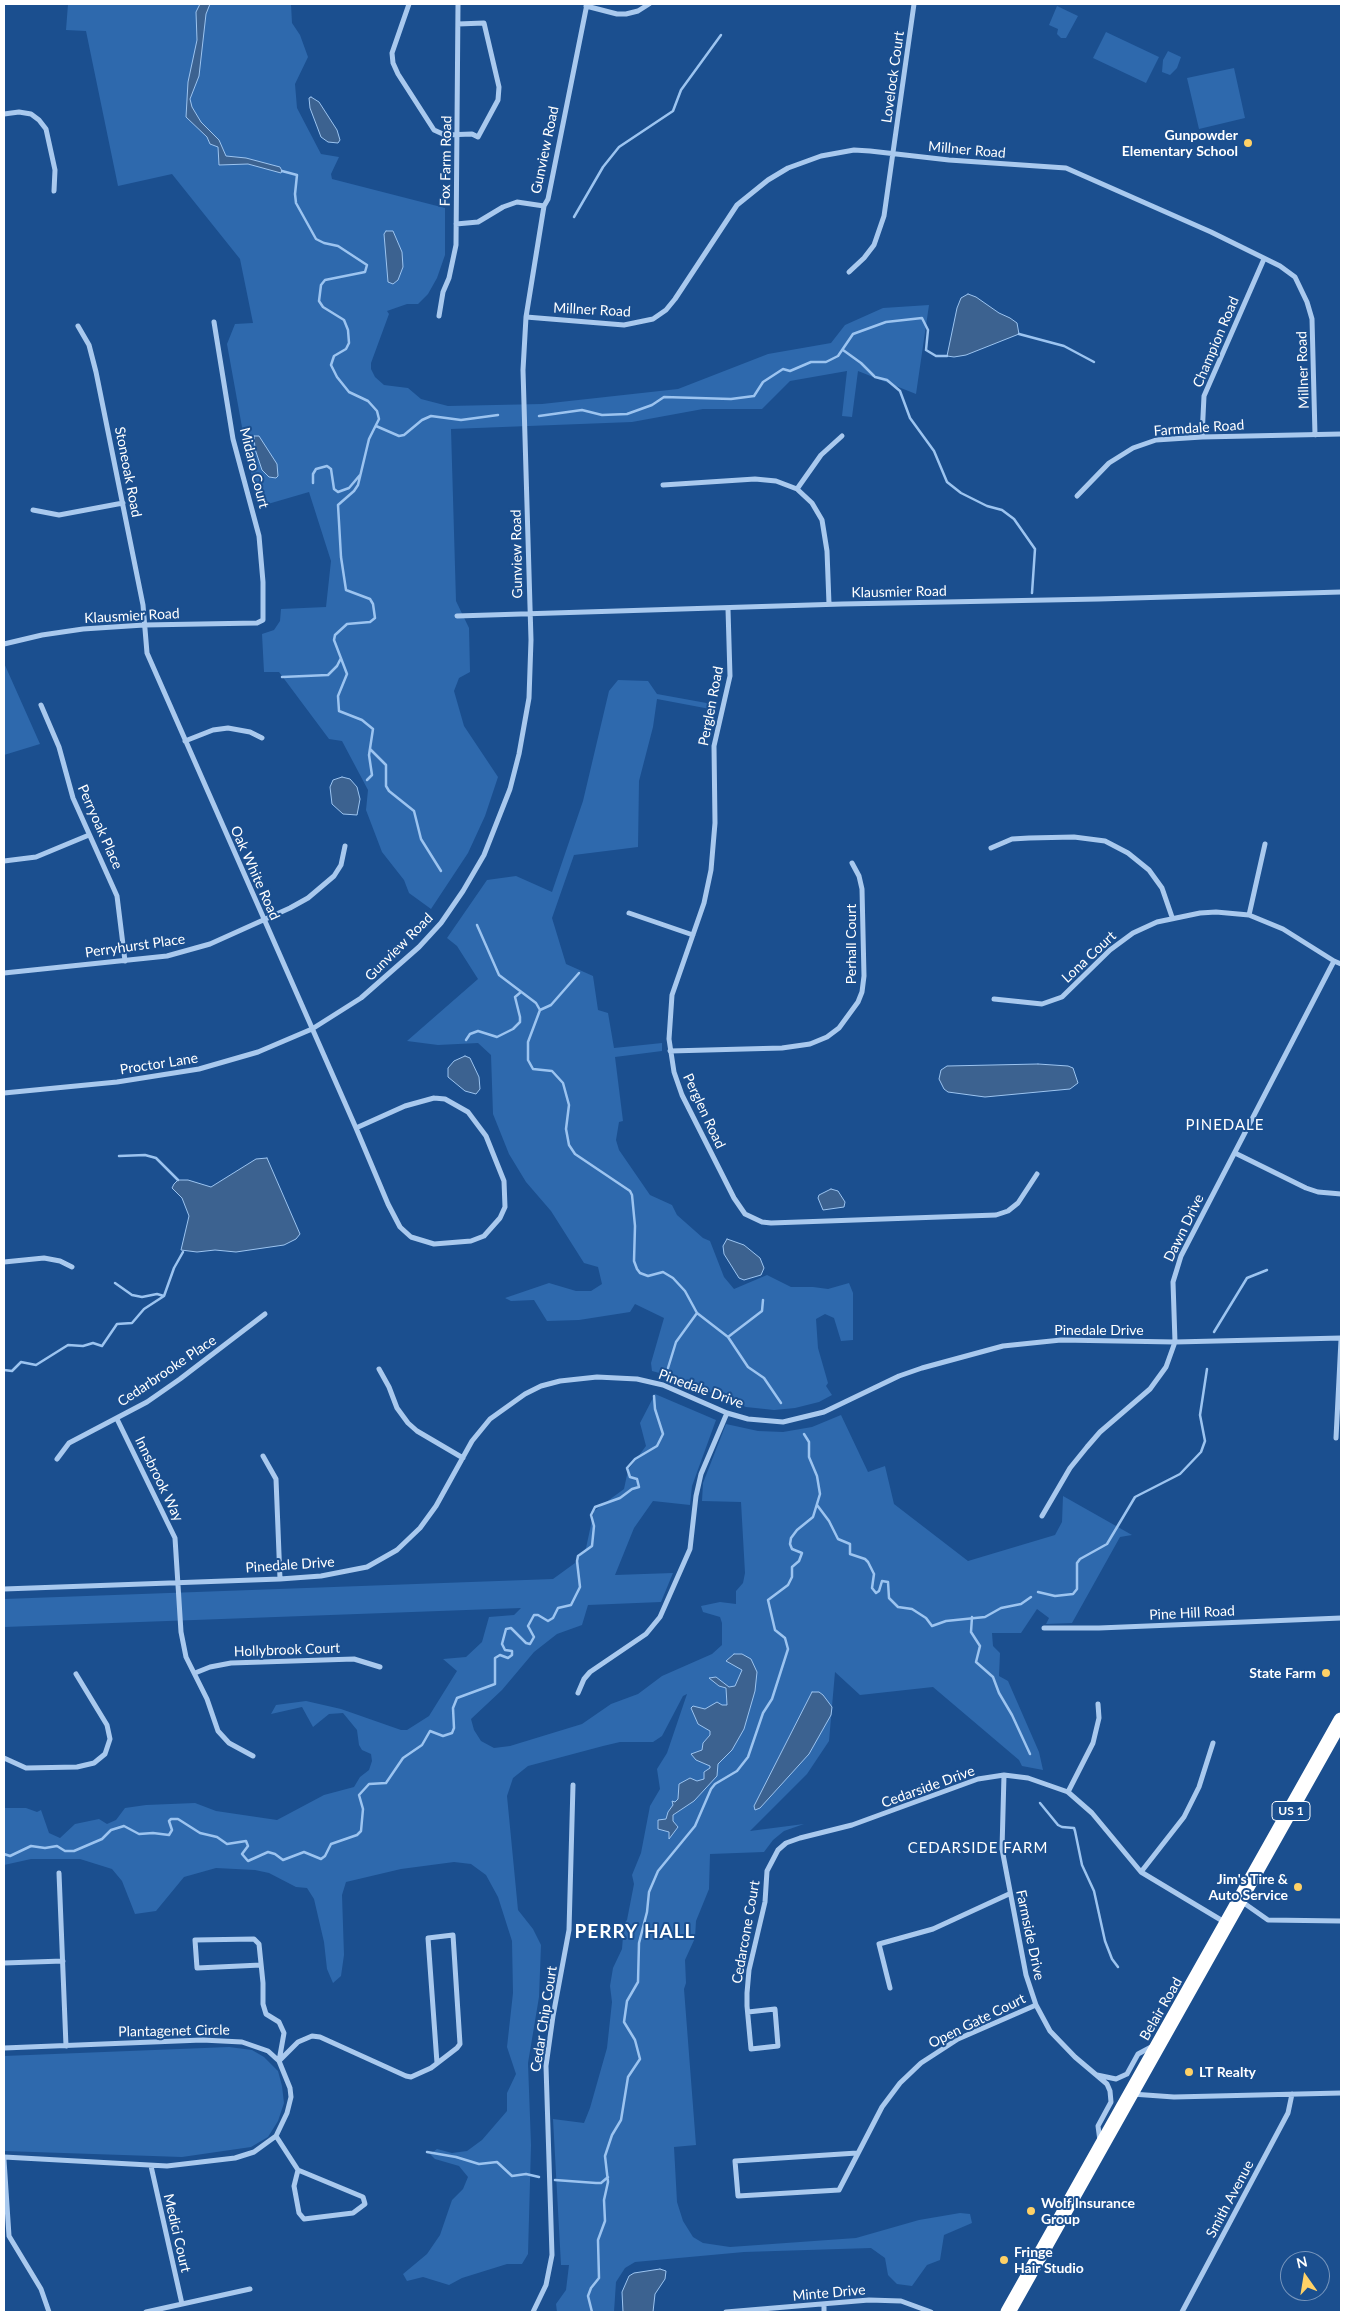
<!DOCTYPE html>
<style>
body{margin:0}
#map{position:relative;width:1345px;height:2316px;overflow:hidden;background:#1b4f8f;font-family:Lato,sans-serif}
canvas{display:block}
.frame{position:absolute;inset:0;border:5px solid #fff;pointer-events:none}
.north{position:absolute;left:1280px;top:2251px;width:50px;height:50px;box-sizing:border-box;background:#1b4f8f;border:1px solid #7695bc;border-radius:50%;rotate:347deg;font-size:14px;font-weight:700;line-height:20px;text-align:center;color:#fff}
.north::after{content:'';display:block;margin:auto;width:18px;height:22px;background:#ffd166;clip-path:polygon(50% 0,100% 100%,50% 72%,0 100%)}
</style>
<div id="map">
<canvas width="1345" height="2316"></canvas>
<div class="frame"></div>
<div class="north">N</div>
</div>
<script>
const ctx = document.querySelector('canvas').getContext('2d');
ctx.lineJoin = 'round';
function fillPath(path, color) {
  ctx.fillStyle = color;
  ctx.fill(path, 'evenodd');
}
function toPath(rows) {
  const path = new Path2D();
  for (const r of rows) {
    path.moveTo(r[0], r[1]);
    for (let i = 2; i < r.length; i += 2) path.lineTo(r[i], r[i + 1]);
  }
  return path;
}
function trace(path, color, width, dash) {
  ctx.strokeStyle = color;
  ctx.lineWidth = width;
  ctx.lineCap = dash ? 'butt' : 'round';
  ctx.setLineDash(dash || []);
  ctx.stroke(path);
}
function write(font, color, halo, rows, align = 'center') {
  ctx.font = font + ' Lato,sans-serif';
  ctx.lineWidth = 4;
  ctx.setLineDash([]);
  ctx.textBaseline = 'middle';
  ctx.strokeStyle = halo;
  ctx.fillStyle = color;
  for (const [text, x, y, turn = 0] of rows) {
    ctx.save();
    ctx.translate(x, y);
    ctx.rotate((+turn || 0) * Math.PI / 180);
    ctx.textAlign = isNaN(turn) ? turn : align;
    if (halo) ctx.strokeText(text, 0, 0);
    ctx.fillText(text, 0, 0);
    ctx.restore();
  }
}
fillPath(toPath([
 [68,4,291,4,292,23,300,35,308,57,295,84,297,108,321,154,339,157,331,174,332,179,445,208,445,255,437,278,428,294,418,304,407,304,387,311,389,314,371,363,371,369,375,377,384,385,408,388,421,399,448,406,542,404,678,389,768,354,831,343,845,325,883,308,929,305,916,394,858,371,852,417,842,416,847,371,790,381,762,409,703,409,632,422,451,429,456,601,469,628,470,672,459,678,454,691,464,726,498,777,485,816,468,853,431,909,409,893,404,880,382,852,366,810,368,790,342,741,329,739,279,672,264,672,262,634,274,630,280,621,281,609,326,607,331,561,309,492,261,506,249,466,227,344,235,324,253,323,240,259,172,174,118,186,86,31,66,30],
 [1057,6,1078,16,1066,38,1061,38,1057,34,1058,29,1049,25],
 [1106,32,1159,57,1146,83,1093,58],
 [1168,51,1181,57,1177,68,1170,75,1162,72,1163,60],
 [1234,68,1245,118,1199,129,1187,78],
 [4,663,40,744,4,755],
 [618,680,648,681,657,694,712,704,710,709,657,699,653,727,639,781,638,847,574,855,552,918,566,964,593,976,598,1010,608,1013,614,1048,662,1043,662,1051,615,1057,623,1121,619,1122,616,1140,619,1150,650,1195,672,1205,677,1215,703,1238,710,1241,724,1277,734,1289,767,1275,791,1287,813,1287,828,1289,849,1283,853,1293,853,1340,841,1341,834,1318,825,1314,816,1319,818,1348,828,1383,826,1386,832,1395,819,1402,795,1408,774,1410,746,1407,674,1377,652,1371,651,1363,664,1318,635,1304,630,1312,579,1320,547,1321,534,1300,511,1301,505,1298,549,1283,576,1291,591,1291,602,1284,598,1267,584,1263,551,1211,526,1182,509,1154,493,1114,491,1055,478,1043,438,1045,407,1041,478,979,457,946,447,938,487,880,516,876,552,892,583,801,609,691],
 [655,1394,716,1420,692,1486,690,1505,653,1501,634,1528,615,1575,673,1573,661,1602,588,1605,582,1625,557,1634,534,1652,502,1690,471,1719,474,1730,481,1741,494,1748,510,1746,582,1724,611,1704,638,1694,662,1676,712,1654,722,1645,722,1623,720,1617,703,1612,701,1606,720,1602,736,1604,736,1591,743,1583,745,1573,741,1502,702,1501,703,1483,726,1424,758,1431,783,1432,812,1427,841,1415,868,1472,885,1466,894,1504,968,1561,1055,1535,1062,1522,1063,1496,1132,1535,1120,1537,1072,1623,1046,1624,1049,1618,1037,1609,1021,1633,992,1633,993,1646,1000,1653,999,1676,1008,1681,1039,1752,1043,1770,1022,1766,1019,1760,933,1687,860,1695,835,1672,829,1741,807,1774,750,1831,804,1824,784,1831,773,1840,764,1852,710,1854,709,1889,696,1921,695,1938,685,1960,686,1983,684,1989,696,2145,674,2147,677,2202,683,2221,693,2237,703,2243,730,2247,856,2238,919,2220,960,2213,970,2214,972,2223,944,2235,940,2260,927,2265,912,2286,897,2284,888,2275,885,2258,871,2248,744,2252,635,2262,625,2268,616,2282,614,2312,557,2312,556,2304,566,2290,569,2265,561,2265,553,2119,584,2123,590,2108,607,2048,612,2002,610,1986,613,1968,622,1949,624,1924,627,1920,634,1884,632,1875,641,1853,650,1806,660,1789,657,1769,667,1753,687,1694,683,1696,662,1736,653,1742,620,1742,603,1746,528,1766,513,1778,507,1796,518,1910,533,1929,541,1945,539,1997,528,2063,531,2145,528,2254,522,2264,507,2264,462,2278,449,2285,423,2277,407,2281,403,2274,427,2254,440,2235,452,2200,463,2189,468,2177,459,2166,435,2159,430,2154,437,2149,452,2153,467,2151,482,2140,507,2111,507,2093,516,2074,507,2047,513,1993,512,1941,498,1897,486,1875,471,1864,454,1862,401,1869,346,1882,342,1895,344,1955,341,1976,333,1983,327,1969,324,1942,314,1899,307,1888,296,1887,269,1873,255,1870,216,1868,184,1877,156,1911,135,1914,122,1881,112,1869,80,1859,31,1859,4,1865,4,1808,26,1808,37,1812,41,1810,49,1833,60,1838,75,1824,99,1819,107,1824,116,1820,125,1808,146,1805,195,1803,216,1811,277,1820,324,1795,354,1787,360,1777,369,1770,372,1761,371,1754,362,1750,359,1745,357,1730,343,1713,329,1714,313,1727,302,1707,271,1714,276,1705,306,1701,341,1709,401,1730,407,1730,429,1716,457,1671,443,1659,466,1657,482,1642,489,1617,514,1615,521,1608,4,1627,4,1599,553,1579,575,1563,586,1548,594,1511,624,1489,628,1470,646,1446,640,1423],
 [229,2047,252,2050,264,2057,278,2071,282,2086,284,2103,278,2121,268,2137,251,2147,182,2157,4,2151,4,2056]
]), '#2e69ad');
const water = toPath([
 [200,4,210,4,206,14,199,76,190,99,192,107,201,122,219,140,226,156,246,158,280,167,282,171,281,173,248,164,219,165,218,147,210,144,207,137,186,117,188,82,197,40,196,12,200,4],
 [311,97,319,102,337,130,340,140,338,143,328,142,321,137,310,108,309,98,311,97],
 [386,231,393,231,402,252,403,267,398,280,393,284,388,282,384,234,386,231],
 [968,294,976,297,999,313,1010,318,1017,323,1019,334,966,355,954,357,947,356,957,308,961,298,968,294],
 [254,436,259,436,277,464,278,476,276,478,269,477,262,470,255,449,254,436],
 [342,777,350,779,357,787,360,799,357,815,343,814,332,804,330,787,333,780,342,777],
 [465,1056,470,1058,479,1077,480,1089,476,1094,465,1091,448,1077,448,1068,454,1061,465,1056],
 [1038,1064,1068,1066,1073,1068,1078,1083,1070,1089,985,1097,948,1092,944,1089,939,1079,941,1070,947,1066,1038,1064],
 [267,1158,300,1234,296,1239,284,1245,236,1252,215,1250,197,1252,181,1250,189,1216,182,1198,172,1188,174,1184,178,1180,188,1180,211,1187,256,1159,267,1158],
 [831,1189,838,1191,845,1202,844,1207,823,1210,818,1198,819,1195,831,1189],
 [727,1239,744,1245,760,1258,764,1268,761,1275,744,1280,739,1278,724,1254,723,1246,727,1239],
 [734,1654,742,1654,751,1659,757,1672,755,1691,744,1729,732,1750,718,1764,717,1776,694,1801,673,1815,673,1821,678,1827,669,1839,669,1832,658,1829,658,1820,666,1819,668,1812,673,1805,672,1801,675,1802,678,1799,679,1784,690,1778,697,1781,704,1779,704,1772,710,1768,710,1766,696,1760,691,1754,702,1750,703,1743,710,1735,710,1731,698,1724,691,1708,693,1706,705,1709,717,1702,722,1705,727,1705,726,1688,719,1686,709,1678,716,1677,729,1687,735,1686,742,1670,726,1661,734,1654],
 [812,1692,819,1692,823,1695,832,1707,831,1715,809,1754,760,1808,755,1810,754,1806,812,1692],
 [660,2269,666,2271,665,2279,655,2294,653,2312,623,2312,622,2292,629,2276,634,2273,660,2269]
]);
fillPath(water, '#3c6290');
trace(water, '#9cc4f0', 1);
trace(toPath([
 [282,171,297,175,295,194,296,203,316,239,324,243,338,246,367,265,365,272,325,280,321,285,319,301,323,307,344,320,348,330,349,343,346,349,334,356,331,365,337,377,349,392,368,401,377,411,379,419,369,439,358,485,354,491,338,505,341,557,346,590,370,599,373,604,375,618,370,622,347,624,335,635,334,640,347,674,338,696,339,711,362,720,373,729,369,755,372,775,367,780],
 [574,217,603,167,619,147,673,111,681,90,721,35],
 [1019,334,1064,346,1094,362],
 [843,350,861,363,874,376],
 [875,377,887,380,900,391,910,418,934,451,947,482,961,493,987,506,1002,510,1014,519,1035,549,1032,593],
 [539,416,582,410,602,415,627,414,652,405,664,397,731,399,754,396,763,382,783,369,790,371,811,362,826,362,838,356,853,334,886,322,922,318,928,330,926,350,936,356,947,356],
 [376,426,399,436,404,435,422,420,431,416,461,420,498,415],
 [313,483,313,474,316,469,327,466,331,469,334,489,338,492,349,488,360,475],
 [282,677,328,675,337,666,341,658],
 [370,749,386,765,386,786,389,791,414,811,421,839,441,871],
 [477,925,499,975,536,1003,540,1010],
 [579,973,551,1005,540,1010,528,1042,528,1060,533,1069,552,1071,563,1083,569,1105,566,1129,569,1145,575,1154,630,1191,632,1195,635,1226,634,1261,637,1269,640,1273,648,1276,663,1272,673,1278,685,1291,697,1313,728,1337,748,1367,764,1378,781,1403],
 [466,1040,470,1034,478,1031,497,1037,513,1029,520,1022,520,1017,515,997,521,992],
 [119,1156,145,1155,156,1158,178,1180],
 [115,1283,132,1295,142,1297,157,1294,164,1296],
 [1214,1332,1247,1278,1267,1270],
 [728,1337,762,1311,763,1300],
 [668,1368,676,1342,697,1313],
 [4,1370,12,1371,21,1362,36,1365,68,1345,83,1346,93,1343,102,1346,117,1324,132,1323,144,1309,164,1296,174,1268,183,1252],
 [817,1505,829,1521,838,1539,850,1544,850,1554,865,1559,868,1562,874,1574,872,1588,876,1593,879,1591,882,1581,888,1582,889,1598,898,1607,912,1609,926,1618,932,1626,946,1621,985,1617,1001,1608,1021,1604,1031,1597],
 [1038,1592,1055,1596,1073,1594,1077,1589,1077,1563,1080,1559,1107,1544,1135,1497,1180,1474,1201,1452,1205,1441,1200,1415,1207,1369],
 [972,1617,971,1632,980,1646,976,1662,993,1677,999,1693,1012,1715,1030,1754],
 [1040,1803,1058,1825,1062,1827,1074,1828,1075,1831,1082,1865,1094,1891,1105,1941,1112,1959,1118,1967],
 [4,1854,10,1856,31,1846,45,1848,57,1846,65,1851,74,1851,102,1839,111,1830,124,1826,139,1834,153,1833,169,1835,172,1830,169,1821,171,1819,178,1819,200,1833,217,1837,227,1844,246,1841,248,1846,242,1854,248,1861,268,1852,275,1854,283,1860,304,1852,321,1859,325,1856,331,1844,357,1835,361,1831,363,1809,359,1795,369,1784,386,1783,403,1758,422,1745,430,1731,443,1736,452,1733,454,1728,453,1708,457,1698,495,1684,495,1658,500,1655,508,1658,512,1655,512,1651,505,1650,502,1644,506,1629,511,1628,526,1643,530,1644,534,1637,528,1626,534,1615,538,1615,548,1621,553,1618,558,1608,571,1605,580,1587,577,1561,578,1556,592,1546,594,1526,591,1515,595,1507,620,1498,632,1489,639,1487,637,1479,630,1477,627,1468,635,1459,657,1446,663,1434,655,1409,654,1396],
 [427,2152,456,2157,479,2164,497,2162,512,2176,526,2174,539,2177],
 [555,2180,596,2183,601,2183,608,2177],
 [592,2312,588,2296,591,2288,599,2278,598,2240,605,2221,604,2200,608,2182,605,2156,612,2135,621,2120,628,2077,640,2059,635,2040,624,2022,627,2001,638,1982,639,1943,647,1912,649,1892,658,1871,695,1826,711,1789,715,1784,737,1771,748,1757,763,1713,772,1699,788,1649,785,1638,775,1630,768,1600,788,1585,792,1577,792,1567,799,1561,802,1553,792,1549,790,1544,791,1538,797,1530,813,1517,820,1494,817,1476,809,1457,809,1442,804,1434]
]), '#9cc4f0', 2.5);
trace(toPath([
 [409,4,392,53,393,63,398,74,434,130,445,135,472,134,478,137,498,100,499,87,484,23,458,24],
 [586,6,617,14,626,14,638,11,649,4],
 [4,114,19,112,31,114,39,120,46,129,55,170,54,191],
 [456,224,478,222,503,207,517,202,544,206],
 [849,272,864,258,874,245,884,216,914,4],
 [439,316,443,292,449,278,456,245,458,4],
 [526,317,624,325,653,319,666,310,675,299,737,205,768,180,788,168,821,156,854,150,870,151,949,160,1066,168,1211,232,1280,266,1295,277,1307,302,1312,319,1315,435],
 [78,326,89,345,96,372,143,605,147,653,356,1128],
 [1202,437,1204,396,1264,259],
 [663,485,755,479,776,481,797,489,812,503,822,520,827,551,829,604],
 [797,489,821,455,842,436],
 [1077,496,1109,463,1133,448,1156,440,1202,437,1341,434],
 [33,510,59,515,123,503],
 [728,609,730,676,714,746,715,823,711,870,704,903,672,995,669,1039,674,1072,682,1095,734,1198,745,1214,762,1222,771,1223,996,1215,1008,1211,1018,1203,1037,1174],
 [457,616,842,604,1099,599,1341,592],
 [4,644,42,635,83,629,144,625,257,623,263,620,263,582,259,536,233,439,214,322],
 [41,705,59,747,73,798,117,896,125,961],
 [185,741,213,730,228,728,250,732,262,738],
 [991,848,1012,839,1029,838,1074,837,1105,841,1128,853,1149,870,1162,888,1172,917],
 [4,861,36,857,89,835],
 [629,913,693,935],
 [1249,915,1265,844],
 [4,973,167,956,210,944,290,908,308,898,334,876,341,865,345,846],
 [994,999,1042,1004,1062,997,1110,950,1133,933,1157,922,1200,913,1216,912,1249,915,1283,929,1334,961,1341,964],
 [670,1051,782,1048,810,1044,827,1037,839,1028,858,1002,862,992,864,976,862,889,859,876,852,863],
 [4,1093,117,1082,199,1069,258,1052,312,1029,361,998,419,947,441,923,463,891,484,855,510,789,519,754,529,698,531,640,523,370,526,317,544,206,548,199,587,4],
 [434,1098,445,1099,468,1112,486,1136,504,1181,505,1207,500,1218,484,1236,471,1241,434,1244,411,1237,400,1227,388,1204,356,1128,405,1106,434,1098],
 [1235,1153,1306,1188,1318,1192,1341,1194],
 [4,1262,44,1258,60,1261,72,1267],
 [379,1369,389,1387,397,1408,408,1423,417,1431,463,1458],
 [117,1419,175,1538,181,1632,186,1657,207,1699,218,1731,229,1743,253,1756],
 [1336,1438,1341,1340],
 [263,1456,276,1479,280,1579],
 [57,1459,69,1443,147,1402,180,1379,265,1314],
 [1042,1516,1070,1468,1087,1447,1100,1432,1150,1389,1166,1367,1175,1342,1173,1282,1181,1256,1334,961],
 [4,1589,280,1579,321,1576,367,1567,397,1550,420,1528,436,1506,472,1441,490,1419,525,1394,541,1386,560,1381,597,1377,637,1379,663,1385,727,1413,748,1419,783,1422,824,1412,899,1376,922,1368,1003,1346,1061,1340,1175,1342,1341,1338],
 [1044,1628,1099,1628,1341,1618],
 [195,1673,210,1667,231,1663,354,1659,380,1667],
 [578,1693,584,1679,590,1672,646,1634,660,1617,690,1549,696,1496,701,1474,727,1413],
 [4,1758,26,1768,77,1767,94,1763,105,1754,110,1739,107,1725,76,1674],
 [1004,1775,1002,1849,1026,1975,1036,2005,1050,2031,1075,2057,1107,2084,1110,2091,1111,2102,1098,2126,1100,2141],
 [1068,1792,1093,1743,1099,1718,1098,1704],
 [1141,1872,1184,1817,1199,1787,1213,1743],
 [59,1873,66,2046],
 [1241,1901,1268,1920,1341,1921],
 [4,1963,63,1961],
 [261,1965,197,1968,195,1940,254,1939,259,1944,263,1983,263,2004,266,2014,279,2022,284,2033,279,2061],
 [890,1988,879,1944,933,1929,1009,1894],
 [748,2012,775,2009,778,2046,751,2049,747,2006,747,1993,749,1970,765,1902,767,1871,778,1850,786,1843,800,1838,852,1825,978,1779,1004,1775,1028,1778,1068,1792,1092,1813,1141,1872,1226,1923],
 [4,2048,202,2040,242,2042,268,2051,279,2061,290,2088,291,2097,287,2113,276,2136,254,2152,235,2158,167,2166,4,2157],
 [279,2061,298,2042,312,2036,320,2037,406,2076,411,2077,431,2068,457,2048,460,2044,453,1935,428,1938,437,2063],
 [1097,2075,1116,2079,1127,2074,1138,2054,1153,2046],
 [1132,2094,1174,2097,1341,2093],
 [276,2136,298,2170,363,2197,365,2204,353,2213,304,2219,299,2213,294,2186,298,2170],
 [857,2153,735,2161,738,2196,839,2190,882,2107,900,2083,921,2063,958,2039,1036,2005],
 [4,2160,9,2236,41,2289,49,2312],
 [151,2166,182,2304],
 [824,2304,824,2312],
 [146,2312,250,2289],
 [533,2312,546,2285,552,2255,546,2066,553,2016,569,1930,573,1785],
 [726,2312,869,2300,901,2301,931,2312],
 [1182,2312,1288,2113,1292,2094]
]), '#a9c9ee', 5);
trace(toPath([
 [1008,2312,1341,1720]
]), '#fff', 15);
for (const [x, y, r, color] of [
 [1248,143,5,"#ffd166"],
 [1326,1673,5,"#ffd166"],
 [1298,1887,5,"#ffd166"],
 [1189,2072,5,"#ffd166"],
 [1031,2211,5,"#ffd166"],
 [1004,2260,5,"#ffd166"]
]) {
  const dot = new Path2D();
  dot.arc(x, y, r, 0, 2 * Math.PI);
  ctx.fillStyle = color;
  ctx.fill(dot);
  trace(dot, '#1b4f8f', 2);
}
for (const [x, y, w] of [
 [1291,1811,38]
]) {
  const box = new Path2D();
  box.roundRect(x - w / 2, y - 9.5, w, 19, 4);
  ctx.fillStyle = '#1b4f8f';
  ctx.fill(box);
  trace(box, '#fff', 1);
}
write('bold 12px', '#fff', null, [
 ["US 1",1291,1811]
]);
write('14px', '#fff', '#1b4f8f', [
 ["Lovelock Court",893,77,-82],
 ["Gunview Road",545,150,-78],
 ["Millner Road",967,150,5],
 ["Fox Farm Road",446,161,-89],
 ["Millner Road",592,310,3],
 ["Champion Road",1216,342,-67],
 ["Millner Road",1303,370,-92],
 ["Farmdale Road",1199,428,-4],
 ["Midaro Court",254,468,76],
 ["Stoneoak Road",128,472,79],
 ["Gunview Road",517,554,-91],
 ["Klausmier Road",899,592,-1],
 ["Klausmier Road",132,616,-3],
 ["Perglen Road",711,706,-79],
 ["Perryoak Place",100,827,66],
 ["Oak White Road",255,873,66],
 ["Perhall Court",851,944,-90],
 ["Perryhurst Place",135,946,-8],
 ["Gunview Road",399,947,-45],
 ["Lona Court",1089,957,-43],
 ["Proctor Lane",159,1064,-9],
 ["Perglen Road",704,1111,65],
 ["Dawn Drive",1184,1228,-64],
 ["Pinedale Drive",1099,1330],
 ["Cedarbrooke Place",167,1371,-34],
 ["Pinedale Drive",701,1389,20],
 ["Innsbrook Way",159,1479,64],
 ["Pinedale Drive",290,1565,-4],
 ["Pine Hill Road",1192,1613,-3],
 ["Hollybrook Court",287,1650,-2],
 ["Cedarside Drive",928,1787,-20],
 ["Cedarcone Court",746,1932,-80],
 ["Farmside Drive",1030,1935,78],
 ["Belair Road",1161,2009,-60],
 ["Cedar Chip Court",544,2019,-81],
 ["Open Gate Court",977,2021,-26],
 ["Plantagenet Circle",174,2031,-1],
 ["Smith Avenue",1230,2199,-62],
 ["Medici Court",177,2233,77],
 ["Minte Drive",829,2293,-5]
]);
write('bold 14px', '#fff', '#1b4f8f', [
 ["Gunpowder",1238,135],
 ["Elementary School",1238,151],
 ["State Farm",1316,1673],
 ["Jim's Tire &",1288,1879],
 ["Auto Service",1288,1895],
 ["LT Realty",1199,2072,"left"],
 ["Wolf Insurance",1041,2203,"left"],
 ["Group",1041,2219,"left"],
 ["Fringe",1014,2252,"left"],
 ["Hair Studio",1014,2268,"left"]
], 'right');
ctx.letterSpacing = '1px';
write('15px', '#fff', '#1b4f8f', [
 ["PINEDALE",1225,1125],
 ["CEDARSIDE FARM",978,1848]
]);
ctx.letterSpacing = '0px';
ctx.letterSpacing = '1px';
write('bold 19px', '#fff', '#1b4f8f', [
 ["PERRY HALL",635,1932]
]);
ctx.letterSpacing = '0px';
</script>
